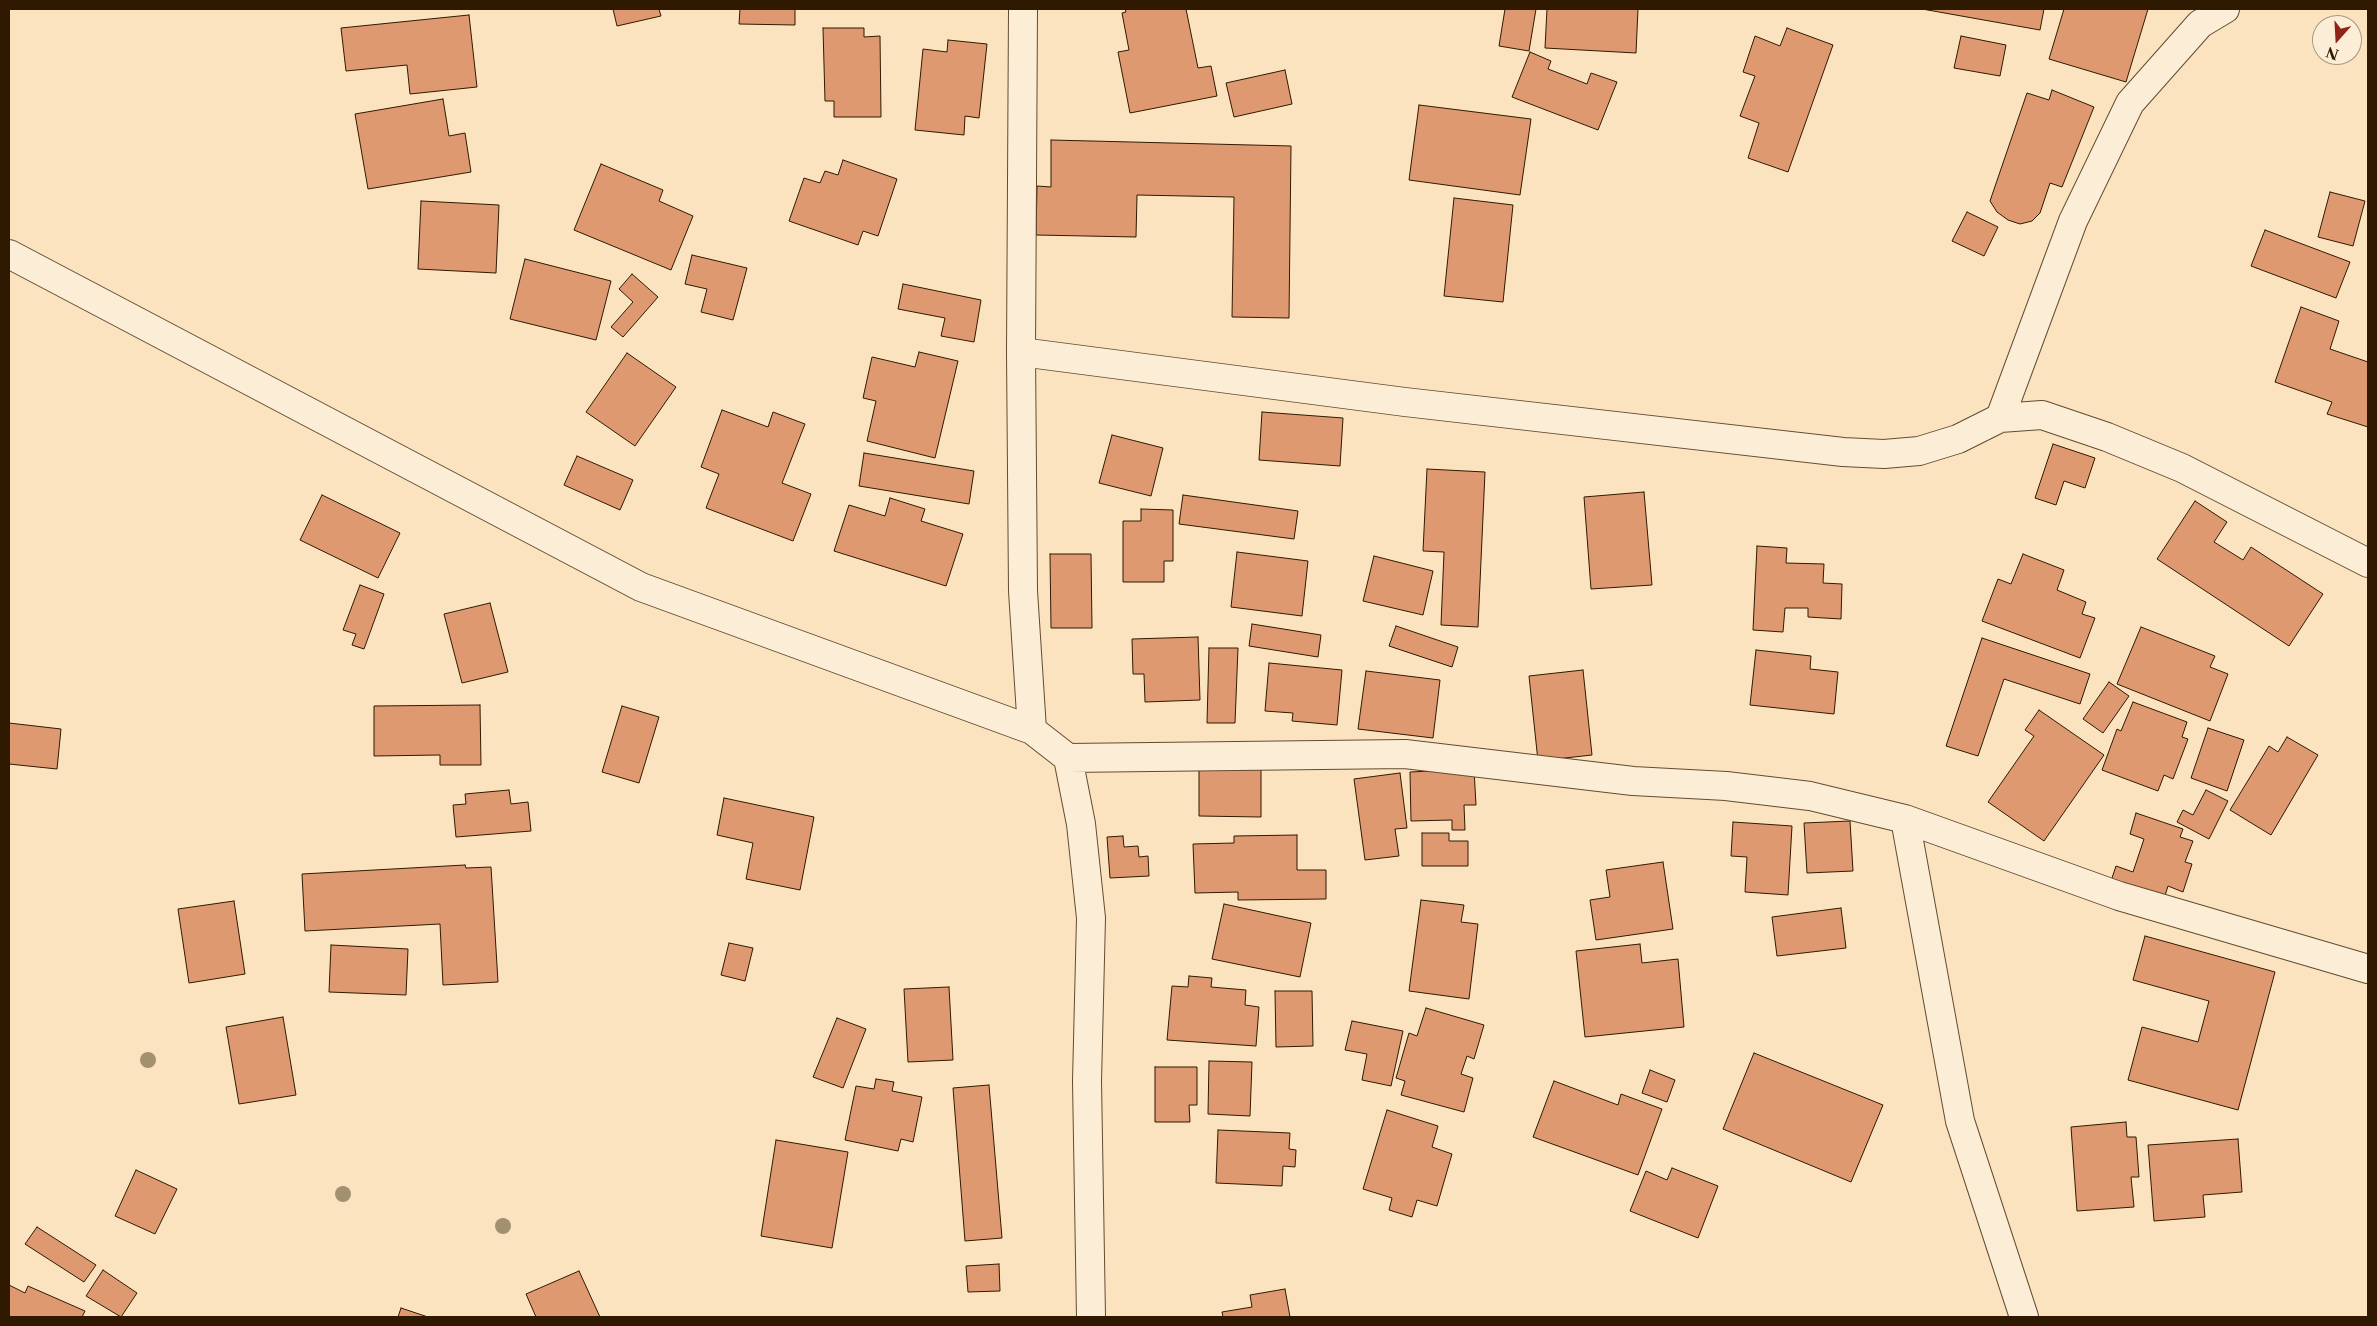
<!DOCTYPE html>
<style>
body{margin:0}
#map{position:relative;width:2377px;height:1326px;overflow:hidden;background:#fbe3c0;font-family:"Libre Caslon Text",serif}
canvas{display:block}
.frame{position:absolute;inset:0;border:10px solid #2f1900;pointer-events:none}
.north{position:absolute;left:2312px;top:15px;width:50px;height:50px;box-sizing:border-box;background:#fcedd6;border:1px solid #aa9880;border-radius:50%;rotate:199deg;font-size:14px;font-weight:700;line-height:20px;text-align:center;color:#2f1900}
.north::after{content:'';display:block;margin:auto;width:18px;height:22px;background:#8f2418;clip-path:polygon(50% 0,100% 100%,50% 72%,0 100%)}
</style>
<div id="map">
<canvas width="2377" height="1326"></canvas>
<div class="frame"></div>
<div class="north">N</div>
</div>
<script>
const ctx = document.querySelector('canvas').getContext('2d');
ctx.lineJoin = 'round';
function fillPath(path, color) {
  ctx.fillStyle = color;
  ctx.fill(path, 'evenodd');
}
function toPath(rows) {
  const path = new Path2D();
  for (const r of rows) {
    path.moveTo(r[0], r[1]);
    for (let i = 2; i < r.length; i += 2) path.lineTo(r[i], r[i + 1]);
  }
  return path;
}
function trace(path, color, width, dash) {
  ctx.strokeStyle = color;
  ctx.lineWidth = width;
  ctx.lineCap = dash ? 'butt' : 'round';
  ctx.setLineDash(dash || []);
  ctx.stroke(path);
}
const building = toPath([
 [613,9,659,9,661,16,617,26,613,9],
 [740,9,795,9,795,25,739,24,740,9],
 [1125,9,1186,9,1198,68,1211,66,1217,96,1130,113,1118,52,1129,50,1122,13,1126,12,1125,9],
 [1505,9,1536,9,1529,51,1499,46,1505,9],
 [1547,9,1638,9,1636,53,1545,48,1547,9],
 [1922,9,2044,9,2040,30,1922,9],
 [2064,9,2148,9,2126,82,2049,59,2064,9],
 [469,15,477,87,410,94,407,65,346,71,341,28,469,15],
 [823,28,864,28,864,37,880,36,881,117,834,117,834,101,825,101,823,28],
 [1787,28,1833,45,1788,172,1748,158,1759,123,1740,116,1755,76,1743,72,1755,36,1780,46,1787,28],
 [1961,36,2006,45,2000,76,1954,68,1961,36],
 [948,40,987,44,979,118,965,116,964,135,915,130,923,49,947,52,948,40],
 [1530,52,1551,61,1548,69,1587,84,1591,73,1617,82,1598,130,1512,97,1530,52],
 [1285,70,1292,104,1234,117,1226,83,1285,70],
 [2052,90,2094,107,2062,187,2050,183,2040,213,2032,221,2020,224,2008,220,1997,212,1990,201,2027,93,2049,100,2052,90],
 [443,99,449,136,465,133,471,172,368,189,355,114,443,99],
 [1419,105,1531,119,1520,195,1409,180,1419,105],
 [1051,140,1291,146,1289,318,1232,317,1234,197,1137,195,1136,237,1036,235,1037,186,1051,187,1051,140],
 [843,160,897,179,878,236,863,231,858,245,789,221,804,178,820,183,825,171,838,175,843,160],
 [601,164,663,190,659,201,693,216,671,270,574,230,601,164],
 [2330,192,2365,201,2353,246,2318,237,2330,192],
 [1454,198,1513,205,1503,302,1444,296,1454,198],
 [421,201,499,205,496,273,418,269,421,201],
 [1967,212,1998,227,1984,256,1952,241,1967,212],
 [2265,230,2350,262,2336,298,2251,266,2265,230],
 [692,255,747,268,733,320,701,312,707,289,685,284,692,255],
 [525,259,611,281,596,340,510,319,525,259],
 [632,274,658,297,623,337,611,327,633,302,619,289,632,274],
 [903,284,981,300,974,342,941,336,945,318,898,309,903,284],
 [2301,307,2339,321,2330,349,2368,362,2368,427,2327,414,2332,402,2275,382,2301,307],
 [919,352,958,361,935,458,867,441,876,401,863,398,872,357,915,367,919,352],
 [627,353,676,387,635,446,586,412,627,353],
 [722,410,768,427,773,412,805,424,782,483,811,494,793,541,706,508,719,474,701,467,722,410],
 [1262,412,1343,418,1340,466,1259,460,1262,412],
 [1112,435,1163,448,1151,496,1099,483,1112,435],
 [2053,444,2095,458,2085,488,2064,481,2056,505,2035,498,2053,444],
 [864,453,974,471,969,504,859,486,864,453],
 [577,456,633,480,620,510,564,485,577,456],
 [1427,469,1485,472,1478,627,1441,625,1444,552,1423,551,1427,469],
 [1644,492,1652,585,1591,589,1584,497,1644,492],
 [322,495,400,533,378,578,300,540,322,495],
 [1183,495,1298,511,1294,539,1179,524,1183,495],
 [890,498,925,509,921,521,963,534,946,586,834,551,849,505,885,516,890,498],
 [2195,501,2227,522,2214,542,2243,560,2251,547,2323,594,2289,646,2157,559,2195,501],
 [1141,509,1173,510,1173,561,1164,561,1164,582,1123,582,1123,521,1141,521,1141,509],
 [1757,546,1787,548,1786,563,1824,564,1823,583,1842,584,1841,619,1808,617,1808,608,1785,608,1783,632,1753,630,1757,546],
 [1237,552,1308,561,1302,616,1231,607,1237,552],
 [1050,554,1091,554,1092,628,1051,628,1050,554],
 [2023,554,2064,570,2057,590,2086,602,2082,614,2095,618,2080,658,1982,621,1998,579,2011,584,2023,554],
 [1374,556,1433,571,1423,615,1363,601,1374,556],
 [360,585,384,594,364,649,352,645,356,634,343,630,360,585],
 [490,603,508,672,462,683,444,614,490,603],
 [1252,624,1321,635,1318,657,1249,646,1252,624],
 [1396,626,1458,647,1452,667,1389,646,1396,626],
 [2141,627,2215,656,2210,667,2228,674,2210,721,2117,684,2141,627],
 [1198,637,1200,700,1145,702,1144,674,1133,674,1132,639,1198,637],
 [1982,638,2090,674,2080,704,2004,679,1978,756,1946,746,1982,638],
 [1209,648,1238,648,1235,723,1207,723,1209,648],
 [1756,650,1811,656,1810,669,1838,672,1834,714,1750,705,1756,650],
 [1269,663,1342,670,1337,725,1292,721,1293,713,1265,711,1269,663],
 [1583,670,1592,755,1538,761,1529,676,1583,670],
 [1366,671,1440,680,1433,738,1358,729,1366,671],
 [2109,682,2129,696,2103,733,2083,719,2109,682],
 [2133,702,2187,722,2182,737,2188,739,2173,779,2164,775,2158,791,2102,770,2117,729,2121,731,2133,702],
 [480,705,481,765,440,765,440,755,374,756,374,706,480,705],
 [622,706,659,717,639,783,602,772,622,706],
 [2039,710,2104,755,2044,841,1988,802,2034,736,2025,730,2039,710],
 [9,723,61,729,57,769,9,764,9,723],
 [2208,728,2244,740,2227,791,2191,778,2208,728],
 [2287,737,2318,755,2271,835,2230,810,2269,746,2278,752,2287,737],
 [1199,764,1261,765,1261,817,1199,816,1199,764],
 [1474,769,1476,805,1464,805,1465,830,1452,830,1452,820,1411,821,1410,772,1474,769],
 [1400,773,1407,828,1395,829,1399,856,1365,860,1354,779,1400,773],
 [509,790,511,804,528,802,531,831,456,837,453,805,466,804,465,794,509,790],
 [2206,790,2228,801,2209,839,2177,822,2183,810,2193,815,2206,790],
 [724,798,814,817,800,890,746,879,753,843,717,835,724,798],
 [2136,813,2183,829,2180,837,2193,841,2185,862,2192,864,2183,892,2168,886,2163,902,2110,884,2116,866,2133,872,2144,839,2130,834,2136,813],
 [1850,821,1853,871,1807,873,1804,823,1850,821],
 [1733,822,1792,826,1788,895,1745,892,1747,857,1731,856,1733,822],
 [1422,833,1449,833,1449,841,1468,841,1468,866,1422,866,1422,833],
 [1297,835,1297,870,1326,870,1326,899,1238,900,1238,892,1195,893,1193,844,1234,843,1234,836,1297,835],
 [1123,836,1124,847,1138,846,1139,857,1148,856,1149,876,1110,878,1107,837,1123,836],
 [1663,862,1673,929,1596,940,1590,900,1610,897,1606,870,1663,862],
 [465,865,466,868,491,867,498,982,443,985,440,924,305,931,302,874,465,865],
 [1421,900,1464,905,1461,922,1478,924,1469,999,1409,991,1421,900],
 [234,901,245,974,189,983,178,909,234,901],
 [1224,904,1311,923,1300,977,1212,959,1224,904],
 [1841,908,1846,948,1777,956,1772,917,1841,908],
 [2145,936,2275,972,2238,1110,2128,1080,2142,1027,2198,1042,2209,1001,2133,980,2145,936],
 [729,943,753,948,745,981,721,975,729,943],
 [1640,944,1642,963,1678,959,1684,1027,1585,1037,1576,951,1640,944],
 [331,945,408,949,406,995,329,992,331,945],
 [1189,976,1212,978,1211,987,1246,990,1245,1005,1259,1007,1256,1046,1167,1040,1172,986,1188,987,1189,976],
 [949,987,953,1060,908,1062,904,989,949,987],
 [1275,991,1312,991,1313,1046,1276,1047,1275,991],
 [1426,1008,1484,1025,1474,1059,1467,1056,1461,1074,1473,1078,1464,1112,1401,1095,1405,1081,1396,1078,1409,1033,1417,1036,1426,1008],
 [283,1017,296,1095,239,1104,226,1027,283,1017],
 [837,1018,866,1029,843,1088,813,1077,837,1018],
 [1352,1021,1403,1031,1391,1086,1362,1080,1367,1054,1345,1050,1352,1021],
 [1754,1053,1883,1105,1851,1182,1723,1129,1754,1053],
 [1209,1061,1252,1062,1250,1116,1208,1114,1209,1061],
 [1155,1067,1197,1067,1197,1105,1189,1105,1190,1122,1155,1122,1155,1067],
 [1650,1070,1675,1080,1667,1102,1642,1093,1650,1070],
 [876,1079,894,1082,892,1091,922,1097,913,1142,901,1139,898,1151,845,1140,856,1086,874,1089,876,1079],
 [1554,1081,1618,1105,1621,1094,1662,1109,1638,1175,1533,1137,1554,1081],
 [989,1085,1002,1238,965,1241,953,1088,989,1085],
 [1387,1110,1438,1126,1432,1147,1452,1154,1437,1206,1417,1200,1412,1217,1389,1210,1392,1198,1363,1189,1387,1110],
 [2126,1122,2127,1137,2136,1137,2139,1177,2131,1177,2134,1207,2077,1211,2071,1127,2126,1122],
 [1218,1130,1290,1133,1289,1149,1296,1150,1295,1167,1283,1166,1282,1186,1216,1183,1218,1130],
 [2238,1139,2242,1192,2203,1195,2205,1217,2154,1221,2148,1145,2238,1139],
 [776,1140,848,1152,832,1248,761,1236,776,1140],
 [1672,1168,1718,1186,1698,1238,1630,1211,1646,1171,1667,1180,1672,1168],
 [136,1170,177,1189,155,1234,115,1216,136,1170],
 [37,1227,96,1265,84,1282,25,1244,37,1227],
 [999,1264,1000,1291,968,1292,966,1266,999,1264],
 [103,1270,137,1293,121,1317,86,1296,103,1270],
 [579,1271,600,1317,536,1317,526,1294,579,1271],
 [9,1285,25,1293,28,1286,85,1311,82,1317,9,1317,9,1285],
 [1285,1289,1290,1317,1223,1317,1222,1312,1252,1307,1250,1295,1285,1289],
 [401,1308,428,1317,398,1317,401,1308]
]);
fillPath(building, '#df9971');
trace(building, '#2f1900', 1);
const minor = toPath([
 [1023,9,1021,352,1023,591,1032,730],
 [9,254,641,587,1032,730,1068,758,1405,754,1633,781,1726,786,1810,796,1905,819,2119,896,2368,969],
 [1021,352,1405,402,1843,452,1884,454,1919,451,1958,439,2000,418,2042,415,2107,437,2182,468,2368,563],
 [2000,418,2073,221,2130,103,2200,24,2225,9],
 [1068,758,1081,824,1091,918,1087,1081,1091,1317],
 [1905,819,1960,1121,2024,1317]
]);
trace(minor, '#624c30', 30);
trace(minor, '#fcedd6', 28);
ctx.fillStyle = '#a2906f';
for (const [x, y] of [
 [148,1060],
 [343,1194],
 [503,1226]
]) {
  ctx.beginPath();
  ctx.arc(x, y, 8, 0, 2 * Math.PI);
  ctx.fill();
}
</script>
